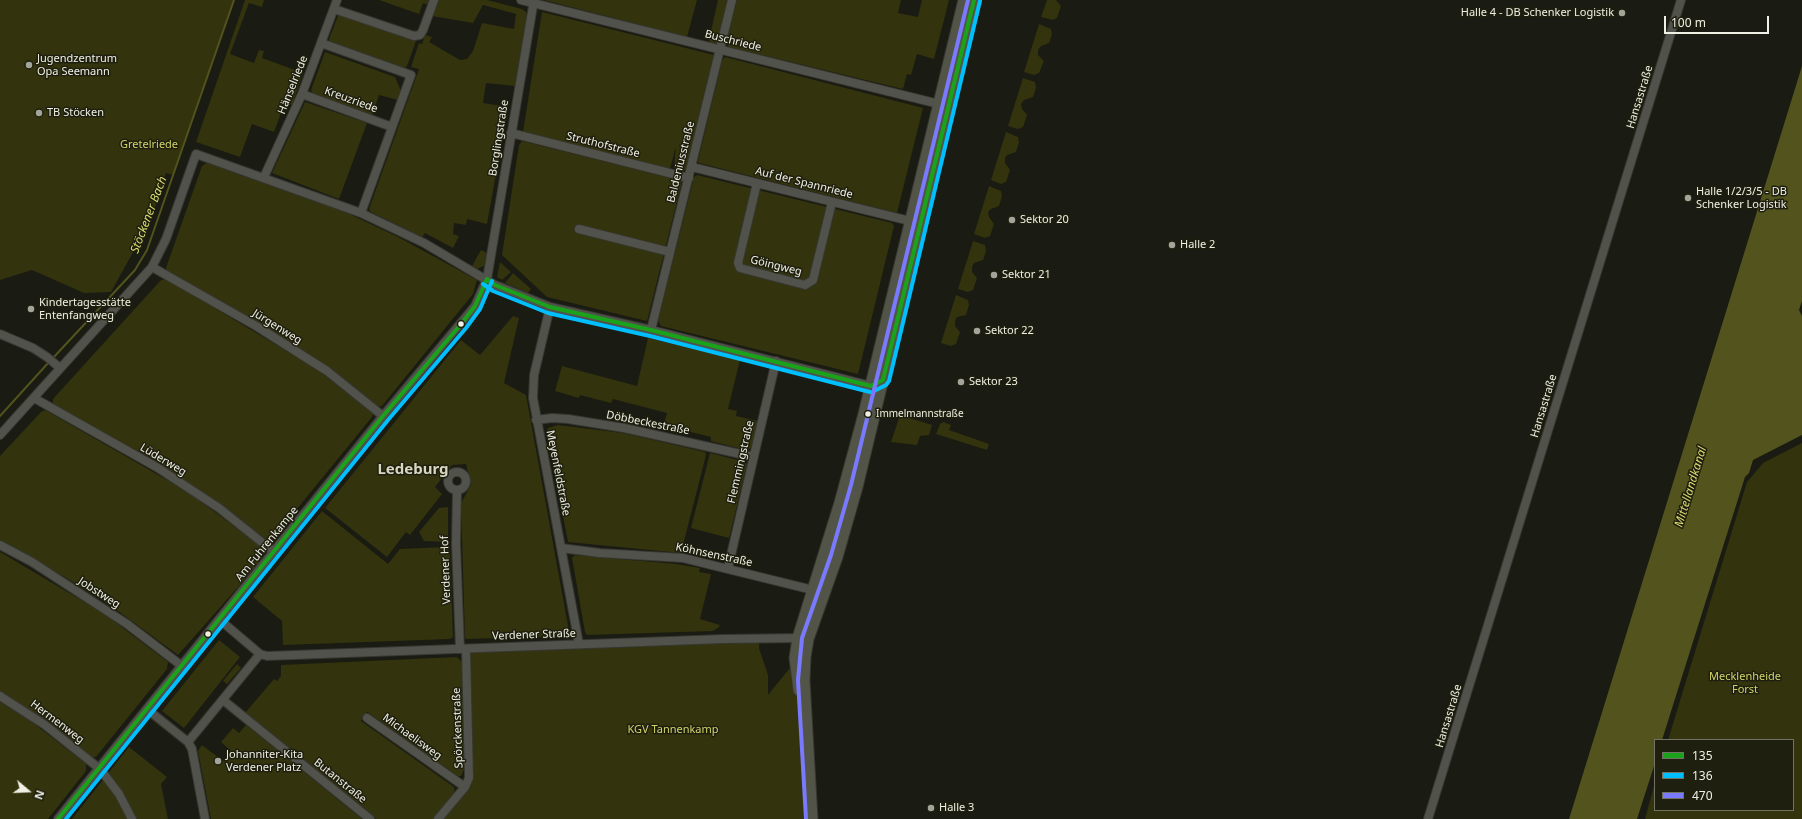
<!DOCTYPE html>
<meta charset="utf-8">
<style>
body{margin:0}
#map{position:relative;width:1802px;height:819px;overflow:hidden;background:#1a1b12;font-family:"Noto Sans",sans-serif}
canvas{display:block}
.legend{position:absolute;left:1654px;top:739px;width:140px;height:72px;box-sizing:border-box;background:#1e1f0e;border:1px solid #727264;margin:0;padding:5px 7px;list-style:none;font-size:12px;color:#efefe4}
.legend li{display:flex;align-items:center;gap:8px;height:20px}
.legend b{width:20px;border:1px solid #727264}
.north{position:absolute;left:8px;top:771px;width:40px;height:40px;-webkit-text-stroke:3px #1e1f0e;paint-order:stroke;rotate:109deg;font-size:11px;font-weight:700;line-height:16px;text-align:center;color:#efefe4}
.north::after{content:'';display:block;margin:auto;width:14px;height:18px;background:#efefe4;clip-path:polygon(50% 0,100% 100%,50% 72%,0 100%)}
.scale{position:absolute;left:1664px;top:16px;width:105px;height:18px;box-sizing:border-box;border:2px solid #efefe4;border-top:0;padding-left:5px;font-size:12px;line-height:14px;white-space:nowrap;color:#efefe4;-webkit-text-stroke:3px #1e1f0e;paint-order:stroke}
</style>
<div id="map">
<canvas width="1802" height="819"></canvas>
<ul class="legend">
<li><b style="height:5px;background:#1aa21a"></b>135</li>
<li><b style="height:5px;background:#00bfff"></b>136</li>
<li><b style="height:5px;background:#7a7aff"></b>470</li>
</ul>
<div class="north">N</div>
<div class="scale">100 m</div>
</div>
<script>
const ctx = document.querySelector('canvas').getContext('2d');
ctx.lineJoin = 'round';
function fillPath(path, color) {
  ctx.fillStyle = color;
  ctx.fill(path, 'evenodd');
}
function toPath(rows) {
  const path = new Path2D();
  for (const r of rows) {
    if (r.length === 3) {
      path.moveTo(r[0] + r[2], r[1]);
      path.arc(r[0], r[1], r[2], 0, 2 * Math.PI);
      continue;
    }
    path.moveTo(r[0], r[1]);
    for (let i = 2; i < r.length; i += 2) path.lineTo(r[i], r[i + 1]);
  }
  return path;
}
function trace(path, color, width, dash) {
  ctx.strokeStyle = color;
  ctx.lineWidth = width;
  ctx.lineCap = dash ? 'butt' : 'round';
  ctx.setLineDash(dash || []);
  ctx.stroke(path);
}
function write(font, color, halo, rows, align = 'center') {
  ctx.font = font + ' "Noto Sans",sans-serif';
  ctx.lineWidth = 3;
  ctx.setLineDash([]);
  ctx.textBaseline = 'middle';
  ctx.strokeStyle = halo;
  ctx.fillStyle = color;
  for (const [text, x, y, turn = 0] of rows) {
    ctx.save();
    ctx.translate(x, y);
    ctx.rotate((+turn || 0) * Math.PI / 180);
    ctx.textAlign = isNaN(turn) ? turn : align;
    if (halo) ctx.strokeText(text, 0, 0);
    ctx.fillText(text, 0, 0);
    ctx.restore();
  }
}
fillPath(toPath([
 [0,0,234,0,173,175,166,173,151,220,111,292,84,293,32,270,0,280],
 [245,0,264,0,262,7,249,3,230,54,254,63,259,50,264,51,262,58,303,73,292,105,285,102,274,132,252,124,240,157,196,142],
 [379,0,430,0,429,5,423,3,419,14],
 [438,0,487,0,522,9,526,12,527,17,515,86,486,83,483,103,508,107,487,224,467,219,466,225,454,223,453,234,459,236,453,248,425,233,422,237,371,212,369,209,419,69,411,67,419,43,422,44,425,35,432,37,429,42,460,60,467,59,473,51,482,23,514,29,516,14,483,5,473,23,432,16],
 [544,0,697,0,687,37],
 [718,0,730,0,720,41,717,44,710,43,709,40],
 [737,0,901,0,898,13,918,17,922,0,949,0,934,59,917,54,911,75,907,74,903,89,729,47,726,43],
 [1047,0,1056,0,1061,6,1057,18,1053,20,1041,17],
 [542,12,714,55,715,56,686,169,683,171,674,168,676,146,670,169,523,132],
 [340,14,416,41,407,66,404,69,330,44,329,39,338,16],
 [1039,24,1051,29,1052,34,1049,43,1041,46,1038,50,1038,55,1044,61,1039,73,1034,75,1024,72],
 [325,52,395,77,401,91,398,100,379,95,372,116,313,95,311,90],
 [725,57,923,108,897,213,699,163,698,161,722,61],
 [1023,78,1035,82,1036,88,1033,97,1024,100,1021,104,1022,109,1027,115,1023,127,1018,129,1008,126],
 [305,102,367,123,339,199,272,173],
 [1006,132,1018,137,1019,142,1016,152,1007,155,1005,158,1005,163,1010,170,1006,182,1001,184,991,180],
 [522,141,682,181,647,321,547,297,502,255,519,145],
 [207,163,345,212,398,237,477,280,473,294,382,406,377,407,167,272,166,268,202,166],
 [697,175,892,223,894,226,858,374,661,326,658,321,694,177],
 [989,186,1001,191,1002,196,999,206,991,209,988,212,989,217,994,224,990,236,985,238,974,234],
 [973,241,985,245,986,251,983,260,974,263,972,267,972,272,977,278,973,290,968,292,958,289],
 [481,250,487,253,484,266,477,269,472,266],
 [500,262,511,272,502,280,497,277],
 [513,273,531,289,528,293,505,283],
 [166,279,315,368,373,414,372,417,270,542,175,475,53,404,53,399,161,280],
 [956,295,968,300,969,305,966,315,957,317,955,321,955,326,960,332,956,344,951,346,941,343],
 [513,316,519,318,504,383,526,395,569,631,565,636,466,639,465,637,461,503,471,485,466,464,452,465,435,487,442,494,410,535,406,532,387,557,325,508,461,340,480,355],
 [648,338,740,360,728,409,737,411,736,416,758,421,751,448,746,450,711,441,711,437,667,426,664,423,667,413,613,399,611,403,580,395,579,398,555,391,562,366,637,386],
 [45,410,188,492,263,548,262,560,178,655,114,608,60,574,0,540,0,456,41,412],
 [900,415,932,425,929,435,920,436,917,445,891,442],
 [943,422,951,425,949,430,989,444,987,450,936,434,940,424],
 [558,425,623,433,705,452,706,455,681,553,568,542,547,432,548,428],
 [1802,443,1802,819,1645,819,1655,782,1655,810,1793,810,1793,740,1668,740,1747,482,1763,463],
 [710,453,745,462,747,464,729,538,691,528],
 [448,507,448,542,424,541,419,532,439,508],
 [322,511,388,564,400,549,446,547,448,549,450,552,453,637,450,639,283,645,282,621,253,597],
 [0,552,103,613,168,662,167,669,96,757,91,757,0,691],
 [575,555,676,564,700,568,699,572,711,574,700,619,720,625,719,627,713,631,587,635,585,632,572,558],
 [759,639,759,648,768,675,768,695,789,669,795,668,806,736,812,819,438,819,469,778,466,649],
 [219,640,240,657,184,728,162,711],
 [457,657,463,663,465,767,461,776,457,776,367,712,361,721,454,787,455,794,434,819,376,819,245,713,274,679,277,681,281,676,281,665],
 [237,664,241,668,227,684,223,681],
 [0,702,28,719,86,764,86,771,48,819,0,819],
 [246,725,362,819,211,819,198,751,202,745,223,761,231,751,221,742,233,728,239,733],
 [129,747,167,777,161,784,168,819,72,819]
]), '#33330e');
fillPath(toPath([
 [1802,66,1802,301,1799,310,1802,316,1802,435,1753,460,1749,473,1745,477,1662,740,1655,740,1655,763,1637,819,1569,819]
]), '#52531d');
trace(toPath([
 [52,359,135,270,147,250,234,0],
 [0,416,49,362]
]), '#52531d', 2);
const minor = toPath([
 [521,0,939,104],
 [334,9,414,36,420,35,423,30,434,0],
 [321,43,411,75,361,213],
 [302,94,392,127],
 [511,133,689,178],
 [692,167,910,221],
 [264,177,302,94,337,0],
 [757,183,738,263,740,268,805,285,813,280,832,202],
 [579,229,670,252],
 [152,267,256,326,327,371,383,416],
 [550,307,534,375,533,398,579,644],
 [651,330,732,0],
 [0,334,33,348,47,357,60,368],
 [34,398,158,468,219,508,274,552],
 [536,420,552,418,568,419,624,428,754,457],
 [0,435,152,267,166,239,196,154,361,213,424,243,495,285,550,307,651,330,871,386],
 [457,481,9],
 [457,491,456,544,460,649],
 [0,545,32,562,127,624,182,666],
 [561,548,600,553,683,558,813,590],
 [728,568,776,361],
 [220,620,260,654,267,656,723,639,802,638],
 [0,696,45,725,100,769,119,794,132,819],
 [223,700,370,819],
 [148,710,188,742,192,749,205,819],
 [367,718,465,787],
 [188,742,260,654],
 [58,819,383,416,475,306,487,279,534,0],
 [438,819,465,787,469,778,466,649],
 [1428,819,1681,0]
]);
const major = toPath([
 [799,690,795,658,798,638,840,503,864,414,964,0],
 [812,819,804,680,805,657,808,639,837,557,857,487,974,0]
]);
trace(minor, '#363731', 10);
trace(major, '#363731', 13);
trace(minor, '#51524b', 8);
trace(major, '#535448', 11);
trace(toPath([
 [487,279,495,285,550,307,651,330,871,386],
 [871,386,883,380,974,0],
 [58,819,383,416,461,324,475,306,487,279]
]), '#1aa21a', 4);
trace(toPath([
 [483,284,493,291,548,313,650,336,870,392],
 [874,391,886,385,889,381,980,1],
 [66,819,388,420,466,328,480,309,492,281]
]), '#00bfff', 4);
trace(toPath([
 [806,819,798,680,802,638,831,555,851,485,968,0]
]), '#7a7aff', 4);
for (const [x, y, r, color] of [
 [1622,13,4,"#a4a59a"],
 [29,65,4,"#a4a59a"],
 [39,113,4,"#a4a59a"],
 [1688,198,4,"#a4a59a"],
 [1012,220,4,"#a4a59a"],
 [1172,245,4,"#a4a59a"],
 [994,275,4,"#a4a59a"],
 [31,309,4,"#a4a59a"],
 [461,324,3.5,"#efefe4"],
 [977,331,4,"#a4a59a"],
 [961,382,4,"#a4a59a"],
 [868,414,3.5,"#efefe4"],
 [208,634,3.5,"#efefe4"],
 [218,761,4,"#a4a59a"],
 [931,808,4,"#a4a59a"]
]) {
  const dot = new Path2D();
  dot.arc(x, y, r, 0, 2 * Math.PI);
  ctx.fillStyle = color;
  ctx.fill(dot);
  trace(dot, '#1e1f0e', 1.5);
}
write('10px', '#efefe4', '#1e1f0e', [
 ["Immelmannstraße",876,414]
], 'left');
write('11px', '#efefe4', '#1e1f0e', [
 ["Halle 4 - DB Schenker Logistik",1614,13,"right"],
 ["Jugendzentrum",37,59],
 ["Opa Seemann",37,72],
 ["TB Stöcken",47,113],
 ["Halle 1/2/3/5 - DB",1696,192],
 ["Schenker Logistik",1696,205],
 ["Sektor 20",1020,220],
 ["Halle 2",1180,245],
 ["Sektor 21",1002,275],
 ["Kindertagesstätte",39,303],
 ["Entenfangweg",39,316],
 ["Sektor 22",985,331],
 ["Sektor 23",969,382],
 ["Johanniter-Kita",226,755],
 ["Verdener Platz",226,768],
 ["Halle 3",939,808]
], 'left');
write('11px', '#efefe4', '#1e1f0e', [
 ["Buschriede",733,41,14],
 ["Hänselriede",293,85,-68],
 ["Hansastraße",1640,97,-73],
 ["Kreuzriede",351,100,20],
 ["Borglingstraße",499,138,-81],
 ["Struthofstraße",603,145,14],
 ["Baldeniusstraße",681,162,-76],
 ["Auf der Spannriede",804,183,14],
 ["Göingweg",776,266,14],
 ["Jürgenweg",277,327,32],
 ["Hansastraße",1544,406,-73],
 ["Döbbeckestraße",648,423,11],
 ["Lüderweg",163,460,31],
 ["Flemmingstraße",741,462,-77],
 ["Meyenfeldstraße",558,473,79],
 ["Am Fuhrenkampe",267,544,-51],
 ["Köhnsenstraße",714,555,12],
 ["Verdener Hof",446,570,-92],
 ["Jobstweg",99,593,33],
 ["Verdener Straße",534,635,-2],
 ["Hansastraße",1449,716,-73],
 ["Hermenweg",57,722,37],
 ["Spörckenstraße",458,728,-92],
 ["Michaelisweg",412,737,36],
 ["Butanstraße",340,781,39]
]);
write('11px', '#d2d369', '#1e1f0e', [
 ["Gretelriede",149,145],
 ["Mecklenheide",1745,677],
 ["Forst",1745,690],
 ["KGV Tannenkamp",673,730]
]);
write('italic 12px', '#d9da70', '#1e1f0e', [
 ["Stöckener Bach",149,215,-69],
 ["Mittellandkanal",1691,487,-73]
]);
write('bold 15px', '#d6d7c1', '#1e1f0e', [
 ["Ledeburg",413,470]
]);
</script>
